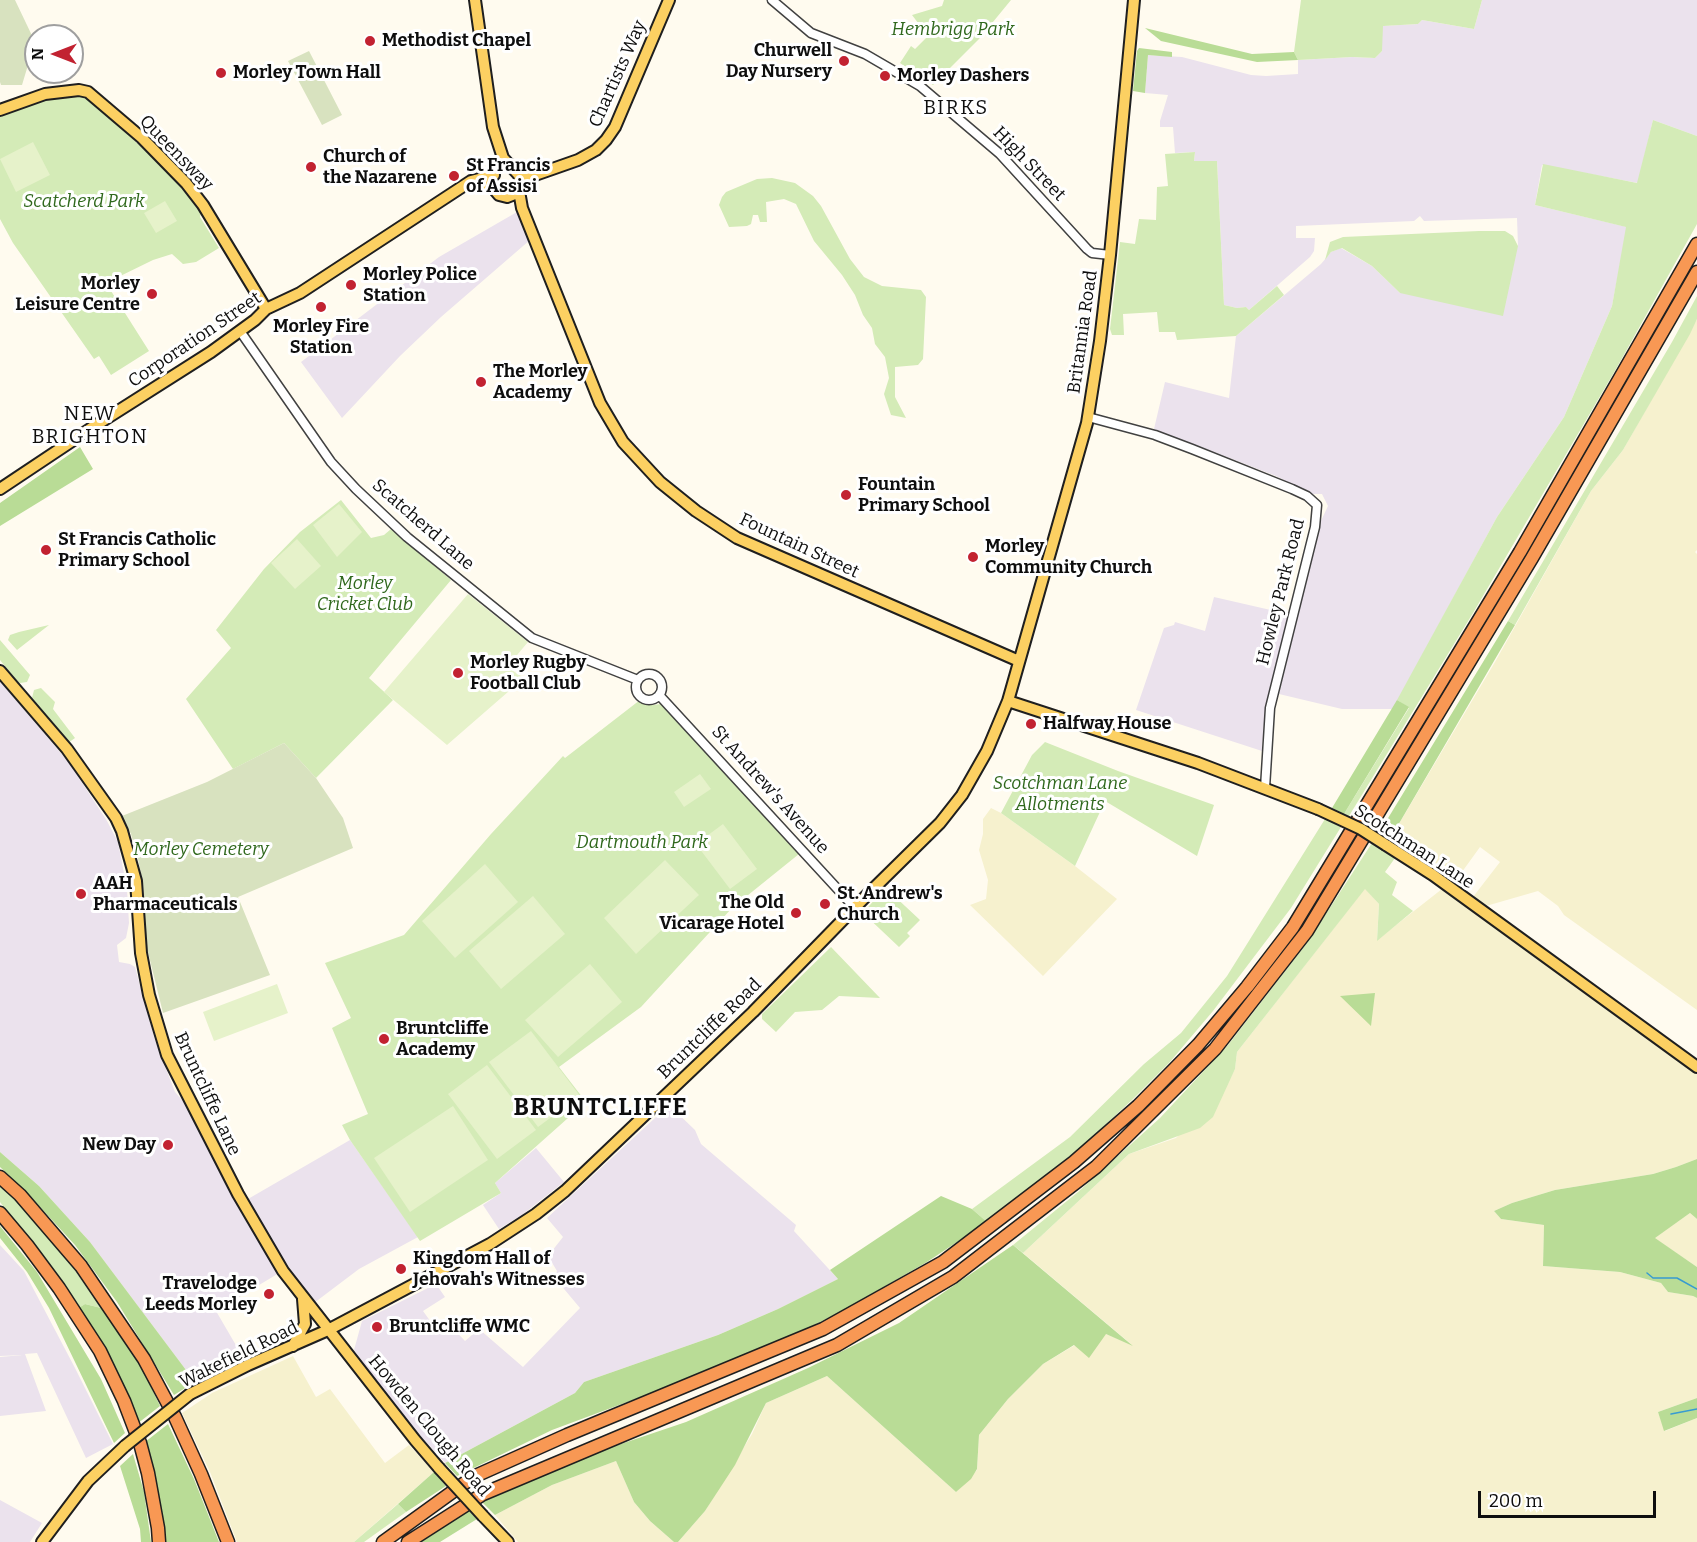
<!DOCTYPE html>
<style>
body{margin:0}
#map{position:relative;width:1697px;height:1542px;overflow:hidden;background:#fffbef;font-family:Bitter,serif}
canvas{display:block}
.north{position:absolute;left:24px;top:24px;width:60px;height:60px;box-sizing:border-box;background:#fff;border:2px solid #9f9f9f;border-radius:50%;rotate:270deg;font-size:16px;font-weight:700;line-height:24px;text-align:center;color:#0e0e0e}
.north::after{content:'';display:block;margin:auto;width:21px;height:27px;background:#c22231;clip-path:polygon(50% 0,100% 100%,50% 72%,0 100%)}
.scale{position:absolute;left:1478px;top:1491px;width:178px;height:27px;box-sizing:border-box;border:3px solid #0e0e0e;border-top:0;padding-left:8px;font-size:18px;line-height:21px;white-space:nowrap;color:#0e0e0e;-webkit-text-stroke:4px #fff;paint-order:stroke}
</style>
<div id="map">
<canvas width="1697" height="1542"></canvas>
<div class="north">N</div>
<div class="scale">200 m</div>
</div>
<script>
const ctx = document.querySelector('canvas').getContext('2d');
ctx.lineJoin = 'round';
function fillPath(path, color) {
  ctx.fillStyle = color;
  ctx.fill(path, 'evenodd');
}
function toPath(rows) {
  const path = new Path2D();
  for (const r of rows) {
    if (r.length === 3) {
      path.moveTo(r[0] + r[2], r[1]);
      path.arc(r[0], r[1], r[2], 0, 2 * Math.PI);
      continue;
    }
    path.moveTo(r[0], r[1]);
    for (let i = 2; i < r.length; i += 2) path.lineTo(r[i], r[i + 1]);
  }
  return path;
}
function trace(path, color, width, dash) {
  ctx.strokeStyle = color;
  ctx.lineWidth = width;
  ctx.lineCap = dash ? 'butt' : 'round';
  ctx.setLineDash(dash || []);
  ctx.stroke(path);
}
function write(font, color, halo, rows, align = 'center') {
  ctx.font = font + ' Bitter,serif';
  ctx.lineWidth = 6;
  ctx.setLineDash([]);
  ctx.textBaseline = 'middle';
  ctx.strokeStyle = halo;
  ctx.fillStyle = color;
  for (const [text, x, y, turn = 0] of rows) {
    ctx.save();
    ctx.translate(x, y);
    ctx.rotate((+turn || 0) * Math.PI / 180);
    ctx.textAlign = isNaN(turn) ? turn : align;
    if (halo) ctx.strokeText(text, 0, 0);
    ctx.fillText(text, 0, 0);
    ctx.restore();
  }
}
fillPath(toPath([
 [1482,0,1697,0,1697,136,1653,120,1638,183,1542,165,1535,205,1627,227,1612,306,1564,417,1497,517,1393,709,1342,709,1279,694,1320,523,1328,506,1322,494,1311,494,1276,476,1154,429,1165,382,1229,398,1236,336,1321,264,1331,252,1341,248,1372,266,1400,293,1518,246,1517,218,1424,221,1420,216,1414,221,1296,226,1296,238,1315,238,1314,251,1310,257,1249,310,1246,307,1237,308,1224,305,1217,161,1194,161,1195,152,1175,153,1173,127,1160,127,1160,121,1168,95,1145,93,1148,55,1182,57,1251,75,1266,76,1298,74,1298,60,1352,57,1375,58,1382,51,1382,26,1418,24,1422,20,1474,29],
 [517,212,530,240,441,317,400,356,342,418,301,362,439,257],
 [1214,597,1288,614,1265,709,1262,751,1136,710,1164,628,1174,625,1175,622,1205,631],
 [0,681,70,764,107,821,118,842,127,889,129,923,126,938,117,945,119,962,130,964,135,967,154,1037,175,1092,183,1101,240,1211,279,1273,216,1311,244,1359,195,1382,90,1242,39,1186,0,1152],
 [669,1105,695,1130,701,1144,796,1225,794,1231,838,1279,778,1309,718,1335,584,1382,575,1393,445,1463,398,1411,354,1350,362,1321,436,1284,445,1297,423,1311,436,1329,446,1321,465,1341,479,1329,523,1367,580,1308,554,1277,557,1271,548,1256,563,1237,547,1218],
 [350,1140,418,1237,359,1269,314,1303,278,1251,248,1199],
 [536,1148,564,1182,522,1215,499,1229,483,1205,501,1193,495,1183],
 [0,1245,24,1271,75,1368,113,1444,86,1458,37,1353,25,1354,46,1411,0,1416,0,1357,23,1355,0,1356],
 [0,1500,42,1523,30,1542,0,1542]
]), '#ebe2ed');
fillPath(toPath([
 [1697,319,1697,550,1695,552,1697,554,1697,1010,1564,915,1558,906,1538,891,1486,906,1473,897,1500,862,1480,847,1454,883,1390,839,1495,662,1591,491,1623,450],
 [991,808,1001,813,1075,866,1117,899,1043,976,970,905,986,899,988,880,979,850,983,834,983,819],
 [1365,888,1379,904,1377,940,1442,889,1697,1074,1697,1159,1676,1167,1653,1174,1555,1190,1512,1203,1494,1211,1501,1219,1544,1225,1543,1266,1620,1272,1661,1283,1668,1292,1693,1296,1697,1298,1697,1398,1658,1412,1665,1431,1697,1418,1697,1542,678,1542,705,1511,752,1434,766,1403,827,1376,956,1492,977,1470,979,1435,1008,1399,1043,1364,1075,1345,1106,1334,1131,1344,1023,1253,1129,1154,1176,1138,1226,1086,1235,1069,1237,1052],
 [1690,1213,1697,1219,1697,1267,1654,1238],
 [293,1356,316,1397,330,1389,385,1463,409,1445,434,1472,354,1542,237,1542,210,1472,182,1413,212,1393],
 [616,1461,634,1502,650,1521,674,1542,518,1542,495,1515,552,1485]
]), '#f6f1ce');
fillPath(toPath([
 [944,0,1011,0,979,39,933,85,900,63,911,46,915,49,928,36,912,15,942,6],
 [1301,0,1482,0,1474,29,1422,20,1418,24,1383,26,1382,51,1375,58,1352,57,1298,60,1294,52],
 [76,94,92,101,183,186,198,205,201,213,200,217,219,248,196,262,183,264,172,254,153,260,106,283,149,351,111,375,99,356,94,359,13,243,0,219,0,113,47,99],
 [1653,120,1697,136,1697,224,1616,369,1473,613,1349,816,1344,814,1409,708,1397,700,1497,517,1564,417,1612,306,1626,227,1535,205,1543,164,1637,183],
 [1195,152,1194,161,1217,161,1224,305,1237,308,1246,307,1249,310,1277,286,1284,295,1236,336,1177,340,1175,332,1159,332,1157,312,1123,314,1124,335,1112,335,1110,329,1120,242,1135,244,1139,219,1156,220,1157,187,1168,186,1165,154],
 [772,178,795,183,813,196,821,206,850,259,864,277,882,286,921,290,926,297,923,359,918,365,895,367,895,397,906,418,891,415,884,394,889,378,885,357,875,344,872,328,863,315,855,295,842,275,814,241,796,204,784,199,766,202,767,222,760,222,758,215,753,215,751,224,747,226,729,227,719,205,722,197,726,192,757,179],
 [1479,231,1505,231,1513,236,1518,246,1503,316,1400,293,1372,266,1342,248,1331,252,1325,260,1330,242,1343,237],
 [1697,296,1697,319,1690,334,1623,450,1591,491,1515,625,1508,621,1672,342],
 [341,500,371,538,384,535,391,529,451,580,369,678,393,700,316,778,284,743,233,769,186,699,231,648,216,630,264,569,300,532],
 [49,625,17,650,8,640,10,635,19,632],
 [0,640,30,675,27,682,20,683,17,681,0,660],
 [41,688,55,702,53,709,75,738,68,743,32,698,34,690],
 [640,700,653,705,661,704,799,854,732,908,641,1007,559,1067,586,1102,495,1183,501,1193,420,1241,350,1140,342,1125,368,1114,332,1028,351,1018,325,963,404,935,491,834,563,756,565,758],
 [1045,742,1118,771,1214,805,1197,856,1105,801,1075,866,1001,813,1032,755],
 [1325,819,1341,827,1291,908,1213,1011,1169,1063,1132,1100,1080,1148,987,1222,972,1209,1070,1137,1144,1064,1181,1033,1227,976],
 [1372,843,1395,858,1385,872,1397,882,1392,895,1413,911,1377,941,1379,904,1365,889,1237,1052,1235,1069,1213,1117,1200,1128,1129,1154,1023,1253,1013,1245,1078,1192,1160,1118,1228,1045,1307,943],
 [883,890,890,892,920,920,907,933,910,936,899,947,863,913],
 [831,947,880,998,839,996,822,1010,795,1012,776,1032,762,1019,762,1014],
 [0,1185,18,1201,74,1269,101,1308,85,1304,77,1309,40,1254,0,1202],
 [398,1504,406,1512,364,1542,354,1542]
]), '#d4ebb7');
fillPath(toPath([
 [1145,28,1252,54,1294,52,1298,60,1257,62,1161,41],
 [1139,48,1172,52,1172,57,1148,55,1145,93,1133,91,1137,51],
 [80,447,93,469,0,526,0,503],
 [1508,621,1515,625,1390,839,1379,833],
 [1397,700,1409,707,1344,814,1332,808],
 [1375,993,1371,1026,1340,996],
 [0,1152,39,1186,90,1242,195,1382,174,1395,117,1302,75,1245,28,1194,0,1167],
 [1697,1159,1697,1219,1690,1213,1655,1238,1697,1267,1697,1298,1693,1296,1668,1292,1661,1283,1620,1272,1543,1266,1544,1225,1501,1219,1494,1211,1512,1203,1555,1190,1653,1174,1676,1167],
 [941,1196,972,1209,987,1222,927,1262,840,1312,788,1338,705,1373,552,1430,457,1476,445,1463,575,1393,584,1382,718,1335,778,1309,838,1279,830,1270],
 [0,1226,37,1272,101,1379,125,1433,114,1443,49,1308,27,1272,0,1238],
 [1013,1245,1133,1346,1106,1334,1089,1358,1074,1345,1043,1364,1008,1399,979,1435,977,1469,971,1479,956,1492,827,1376,766,1403,735,1465,705,1511,678,1542,674,1542,650,1521,634,1502,616,1461,552,1485,495,1515,482,1502,612,1447,686,1422,808,1368,899,1323],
 [85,1304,101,1308,139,1362,160,1406,137,1424,77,1309],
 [1697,1398,1697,1418,1664,1431,1658,1412],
 [168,1424,194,1479,219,1542,164,1542,161,1507,145,1442],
 [133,1454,144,1492,151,1542,141,1542,140,1529,120,1466],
 [434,1472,446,1486,406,1512,398,1504],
 [469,1511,477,1519,440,1542,421,1542]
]), '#b9dc96');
fillPath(toPath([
 [0,0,15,0,36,44,36,54,28,65,22,85,1,85,0,82],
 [309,51,342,115,322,125,288,61],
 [284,743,316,778,343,818,353,848,238,897,270,975,163,1013,146,944,143,883,138,859,131,834,122,816,207,782]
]), '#d8e2bf');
fillPath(toPath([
 [33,142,50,175,16,192,0,159],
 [165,201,177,221,156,233,144,213],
 [339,504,362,532,337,557,313,525],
 [297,539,321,566,295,589,271,563],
 [468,594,528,642,507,667,524,678,447,745,384,692],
 [700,774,711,789,684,807,674,792],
 [723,824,757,869,730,889,696,844],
 [665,860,699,895,636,954,604,918],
 [485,864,518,902,455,958,422,921],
 [533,896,565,934,501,989,469,951],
 [590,964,622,1002,558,1057,525,1020],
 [277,984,288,1013,214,1041,203,1012],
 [531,1031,580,1096,538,1127,489,1062],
 [487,1065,536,1130,497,1159,448,1094],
 [453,1106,488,1160,410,1212,374,1158]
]), '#e6f2ca');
trace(toPath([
 [1647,1273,1653,1278,1677,1278,1697,1289],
 [1671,1414,1697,1409]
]), '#379bd1', 1.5);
const minor = toPath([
 [772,0,811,33,865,54,920,86,1000,154,1087,249,1092,253,1110,255],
 [240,331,331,462,356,489,407,537,532,638,638,680],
 [1088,417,1155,435,1192,449,1292,489,1307,496,1317,505,1315,527,1270,708,1265,788],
 [649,687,13],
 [659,695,855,908]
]);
const major = toPath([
 [0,110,45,94,79,90,88,92,142,138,186,183,203,205,266,309],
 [521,180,578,160,596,150,606,140,615,127,669,0],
 [472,182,493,188,499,195,507,197,517,193,521,183,519,175,503,158,493,127,475,0],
 [519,191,522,208,600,403,623,442,660,482,696,511,737,538,1019,661],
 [0,489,93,427,211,352,255,320,266,309,300,293,471,181,494,175],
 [0,671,67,749,116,818,122,831,136,881,141,953,149,995,167,1055,238,1194,283,1271,415,1440,439,1468],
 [1008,701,1198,763,1318,809],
 [1386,845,1433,875,1697,1067],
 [293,1346,305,1324,303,1299],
 [190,1394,248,1365,328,1330,490,1244,536,1214,565,1191,753,1012,870,892,940,823,962,795,987,751,1008,701,1087,423,1100,341,1110,255,1134,0],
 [483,1516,508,1542],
 [42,1542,88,1481,125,1446]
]);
const highway = toPath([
 [0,1177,20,1195,81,1266,144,1359,175,1417,201,1474,228,1542],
 [0,1213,27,1245,59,1288,100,1351,124,1401,140,1443,148,1473,158,1528,159,1542],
 [383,1542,473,1477,567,1435,823,1329,943,1262,1074,1162,1138,1106,1198,1045,1247,987,1293,927,1520,552,1697,244],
 [408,1542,483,1494,837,1345,953,1277,1096,1167,1215,1049,1307,931,1532,558,1697,272]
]);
trace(minor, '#414141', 11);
trace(major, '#1f1f1f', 14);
trace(highway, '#1f1f1f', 15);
trace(minor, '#fff', 8);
trace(major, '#fcd062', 10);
trace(highway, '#f89854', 12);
const majorBridge = toPath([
 [1318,809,1361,829,1386,845],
 [125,1446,190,1394],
 [439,1468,483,1516]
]);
trace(majorBridge, '#1f1f1f', 14, []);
trace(majorBridge, '#fcd062', 10);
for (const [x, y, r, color] of [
 [370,41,6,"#c22231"],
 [844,61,6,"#c22231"],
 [221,73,6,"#c22231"],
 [885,76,6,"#c22231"],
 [311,167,6,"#c22231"],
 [454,176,6,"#c22231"],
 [351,285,6,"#c22231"],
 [152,294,6,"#c22231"],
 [321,307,6,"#c22231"],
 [481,382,6,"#c22231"],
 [846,495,6,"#c22231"],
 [46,550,6,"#c22231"],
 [973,557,6,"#c22231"],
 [458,673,6,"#c22231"],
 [1031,724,6,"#c22231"],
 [81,894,6,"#c22231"],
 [825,904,6,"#c22231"],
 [796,913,6,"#c22231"],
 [384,1039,6,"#c22231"],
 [168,1145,6,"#c22231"],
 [401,1269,6,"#c22231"],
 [269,1294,6,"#c22231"],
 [377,1327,6,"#c22231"]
]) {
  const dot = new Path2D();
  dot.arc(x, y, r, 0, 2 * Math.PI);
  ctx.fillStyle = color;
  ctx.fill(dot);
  trace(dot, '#fff', 2);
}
write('italic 18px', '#2f681c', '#fff', [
 ["Hembrigg Park",953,30],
 ["Scatcherd Park",84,202],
 ["Morley",365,584],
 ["Cricket Club",365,605],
 ["Scotchman Lane",1060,784],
 ["Allotments",1060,805],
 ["Dartmouth Park",642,843],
 ["Morley Cemetery",201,850]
]);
write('bold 18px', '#0e0e0e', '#fff', [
 ["Methodist Chapel",382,41],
 ["Churwell",832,51,"right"],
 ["Day Nursery",832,72,"right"],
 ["Morley Town Hall",233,73],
 ["Morley Dashers",897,76],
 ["Church of",323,157],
 ["the Nazarene",323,178],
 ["St Francis",466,166],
 ["of Assisi",466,187],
 ["Morley Police",363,275],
 ["Station",363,296],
 ["Morley",140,284,"right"],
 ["Leisure Centre",140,305,"right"],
 ["Morley Fire",321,327,"center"],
 ["Station",321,348,"center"],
 ["The Morley",493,372],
 ["Academy",493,393],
 ["Fountain",858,485],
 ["Primary School",858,506],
 ["St Francis Catholic",58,540],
 ["Primary School",58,561],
 ["Morley",985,547],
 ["Community Church",985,568],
 ["Morley Rugby",470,663],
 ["Football Club",470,684],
 ["Halfway House",1043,724],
 ["AAH",93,884],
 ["Pharmaceuticals",93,905],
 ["St. Andrew's",837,894],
 ["Church",837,915],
 ["The Old",784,903,"right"],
 ["Vicarage Hotel",784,924,"right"],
 ["Bruntcliffe",396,1029],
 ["Academy",396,1050],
 ["New Day",156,1145,"right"],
 ["Kingdom Hall of",413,1259],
 ["Jehovah's Witnesses",413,1280],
 ["Travelodge",257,1284,"right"],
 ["Leeds Morley",257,1305,"right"],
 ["Bruntcliffe WMC",389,1327]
], 'left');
write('18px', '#0e0e0e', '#fff', [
 ["Chartists Way",618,74,-66],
 ["Queensway",176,153,46],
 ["High Street",1029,164,46],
 ["Britannia Road",1083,332,-82],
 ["Corporation Street",195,340,-34],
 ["Scatcherd Lane",423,525,41],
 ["Fountain Street",799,546,25],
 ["Howley Park Road",1281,592,-76],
 ["St Andrew's Avenue",770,790,48],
 ["Scotchman Lane",1414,847,33],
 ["Bruntcliffe Road",710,1029,-44],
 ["Bruntcliffe Lane",207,1094,65],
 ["Wakefield Road",239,1355,-26],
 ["Howden Clough Road",429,1426,50]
]);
ctx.letterSpacing = '1.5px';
write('20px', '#0e0e0e', '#fff', [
 ["BIRKS",956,108],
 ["NEW",90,414],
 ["BRIGHTON",90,437]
]);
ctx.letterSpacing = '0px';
ctx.letterSpacing = '1.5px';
write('bold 24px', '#0e0e0e', '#fff', [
 ["BRUNTCLIFFE",601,1108]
]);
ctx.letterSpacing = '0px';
</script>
